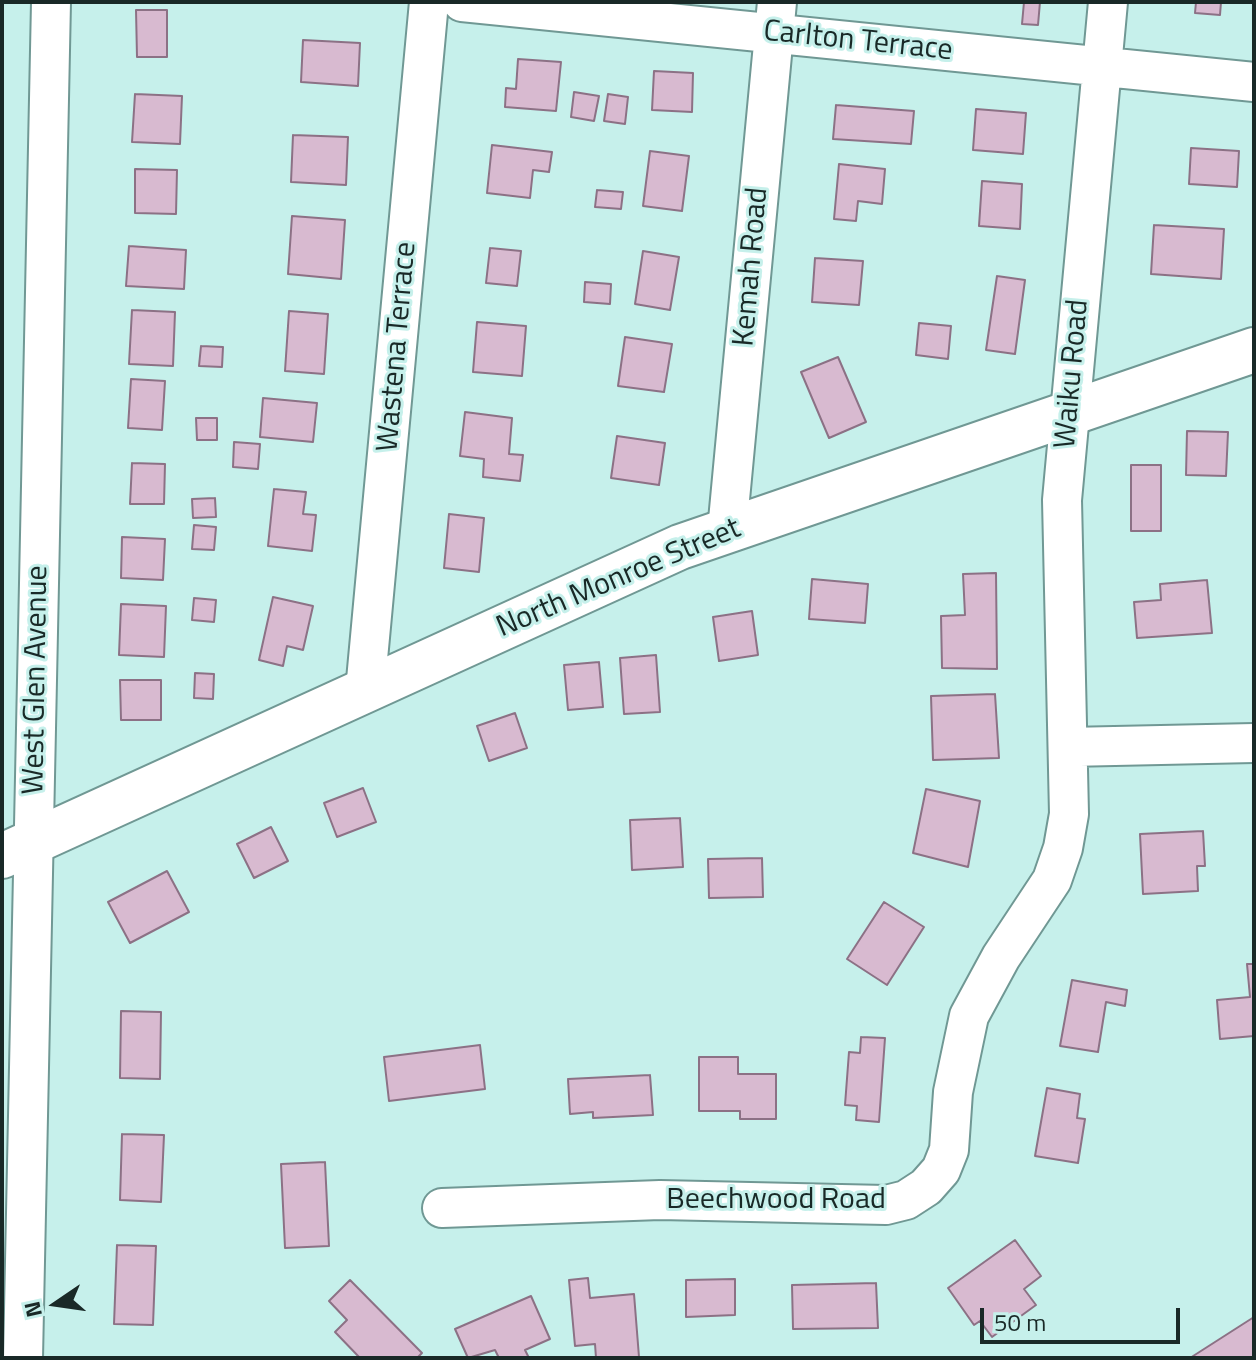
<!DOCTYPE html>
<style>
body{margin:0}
#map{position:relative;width:1256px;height:1360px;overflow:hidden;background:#c6f0eb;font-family:"Titillium Web",sans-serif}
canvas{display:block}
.frame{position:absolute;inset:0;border:4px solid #192927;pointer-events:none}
.north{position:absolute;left:16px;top:1264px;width:80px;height:80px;-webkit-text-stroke:6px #c6f0eb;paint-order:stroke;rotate:257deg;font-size:22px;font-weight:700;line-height:32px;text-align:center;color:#192927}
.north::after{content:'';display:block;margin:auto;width:28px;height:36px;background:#192927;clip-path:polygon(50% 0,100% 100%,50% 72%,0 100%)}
.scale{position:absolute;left:980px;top:1308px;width:200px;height:36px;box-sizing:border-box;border:4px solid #192927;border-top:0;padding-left:10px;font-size:24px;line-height:28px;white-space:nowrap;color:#192927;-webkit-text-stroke:6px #c6f0eb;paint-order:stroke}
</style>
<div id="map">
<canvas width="1256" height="1360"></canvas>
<div class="frame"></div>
<div class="north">N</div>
<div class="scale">50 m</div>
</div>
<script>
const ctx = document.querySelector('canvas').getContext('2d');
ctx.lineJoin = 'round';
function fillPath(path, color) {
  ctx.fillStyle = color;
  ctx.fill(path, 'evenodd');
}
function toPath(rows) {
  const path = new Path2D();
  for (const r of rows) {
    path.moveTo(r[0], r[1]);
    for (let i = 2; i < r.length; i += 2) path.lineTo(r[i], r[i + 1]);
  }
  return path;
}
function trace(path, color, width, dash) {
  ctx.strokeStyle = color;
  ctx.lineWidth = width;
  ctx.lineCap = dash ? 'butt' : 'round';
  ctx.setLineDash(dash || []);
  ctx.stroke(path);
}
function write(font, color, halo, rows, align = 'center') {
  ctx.font = font + ' "Titillium Web",sans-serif';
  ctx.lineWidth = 6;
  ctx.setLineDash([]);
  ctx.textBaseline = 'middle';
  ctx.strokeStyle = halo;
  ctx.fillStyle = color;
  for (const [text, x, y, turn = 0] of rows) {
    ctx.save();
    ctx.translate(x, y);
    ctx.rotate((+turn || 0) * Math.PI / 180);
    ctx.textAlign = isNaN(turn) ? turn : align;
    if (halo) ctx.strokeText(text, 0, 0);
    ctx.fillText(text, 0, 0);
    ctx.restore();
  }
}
const building = toPath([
 [1024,2,1040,2,1038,25,1022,24,1024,2],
 [1196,2,1221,2,1220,15,1195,13,1196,2],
 [136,10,167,10,167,57,137,57,136,10],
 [303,40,360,43,358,86,301,82,303,40],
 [518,59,561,62,556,111,505,107,506,88,516,89,518,59],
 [654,71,693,73,692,112,652,110,654,71],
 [574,92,599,96,594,121,571,117,574,92],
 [135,94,182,96,180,144,132,142,135,94],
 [608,94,628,97,625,124,604,121,608,94],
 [836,105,914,111,911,144,833,139,836,105],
 [976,109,1026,113,1023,154,973,150,976,109],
 [293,135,348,137,346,185,291,182,293,135],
 [492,145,552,152,549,172,533,170,530,198,487,193,492,145],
 [1191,148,1239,151,1237,187,1189,184,1191,148],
 [650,151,689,156,682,211,643,206,650,151],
 [839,164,885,169,882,204,858,201,856,221,834,219,839,164],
 [135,169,177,170,176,214,135,213,135,169],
 [982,181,1022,184,1020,229,979,226,982,181],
 [597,190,623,192,621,209,595,207,597,190],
 [292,216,345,220,341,279,288,274,292,216],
 [1154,225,1224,229,1221,279,1151,274,1154,225],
 [129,246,186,250,184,289,126,286,129,246],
 [490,248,521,251,517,286,486,283,490,248],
 [643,251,679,257,670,310,635,304,643,251],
 [815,258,863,261,859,305,812,302,815,258],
 [997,276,1025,280,1015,354,986,350,997,276],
 [585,282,611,284,610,304,584,302,585,282],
 [132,310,175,312,173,366,129,364,132,310],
 [289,311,328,314,324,374,285,371,289,311],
 [477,322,526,326,522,376,473,372,477,322],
 [919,323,951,326,948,359,916,355,919,323],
 [625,337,672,344,664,392,618,386,625,337],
 [201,346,223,347,222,367,199,366,201,346],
 [838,357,866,422,829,438,801,372,838,357],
 [131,379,165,381,162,430,128,428,131,379],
 [263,398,317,403,313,442,260,437,263,398],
 [465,412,512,418,509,454,523,455,520,481,483,477,484,459,460,456,465,412],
 [196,418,217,418,217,440,197,440,196,418],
 [1187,431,1228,432,1226,476,1186,475,1187,431],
 [617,436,665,443,659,485,611,478,617,436],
 [234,442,260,444,258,469,233,467,234,442],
 [132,463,165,464,164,504,130,504,132,463],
 [1131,465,1161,465,1161,531,1131,531,1131,465],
 [274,489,306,492,303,514,316,515,312,551,268,546,274,489],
 [215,498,216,517,193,518,192,499,215,498],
 [449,514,484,518,479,572,444,568,449,514],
 [194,525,216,527,214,550,192,549,194,525],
 [122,537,165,539,163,580,121,578,122,537],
 [996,573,997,669,942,668,941,616,965,615,963,574,996,573],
 [812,579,868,584,865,623,809,619,812,579],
 [1207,580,1212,633,1137,638,1134,602,1161,600,1160,584,1207,580],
 [273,597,313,606,303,650,287,646,283,666,259,660,273,597],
 [194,598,216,600,214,622,192,620,194,598],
 [121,604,166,606,164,657,119,655,121,604],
 [752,611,758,655,719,661,713,617,752,611],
 [656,655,660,712,624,714,620,658,656,655],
 [599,662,603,707,568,710,564,665,599,662],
 [195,673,214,674,213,699,194,698,195,673],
 [120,680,161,680,161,720,121,720,120,680],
 [995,694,999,758,933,760,931,696,995,694],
 [515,713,527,748,489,761,477,726,515,713],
 [363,788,376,822,337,837,324,803,363,788],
 [926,789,980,801,968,867,913,853,926,789],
 [680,818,683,867,632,870,630,820,680,818],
 [271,827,288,861,254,878,237,844,271,827],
 [1203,831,1205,866,1197,866,1198,891,1143,894,1140,834,1203,831],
 [762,858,763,897,709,898,708,859,762,858],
 [167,871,189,912,130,943,108,902,167,871],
 [884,902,924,927,887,985,847,959,884,902],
 [1247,964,1254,964,1254,1036,1220,1039,1217,1000,1250,997,1247,964],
 [1072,980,1127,990,1125,1006,1106,1002,1098,1052,1060,1046,1072,980],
 [121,1011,161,1012,160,1079,120,1078,121,1011],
 [861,1037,885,1038,879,1122,856,1120,857,1106,845,1105,849,1052,860,1053,861,1037],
 [480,1045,485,1089,389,1101,384,1057,480,1045],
 [699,1057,738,1057,738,1074,776,1074,776,1119,740,1119,740,1111,699,1111,699,1057],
 [650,1075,653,1115,593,1118,593,1112,570,1114,568,1079,650,1075],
 [1047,1088,1080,1094,1077,1118,1085,1119,1078,1163,1035,1156,1047,1088],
 [122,1134,164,1135,161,1202,120,1200,122,1134],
 [325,1162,329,1246,285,1248,281,1164,325,1162],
 [1015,1240,1041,1276,1024,1289,1036,1305,992,1337,980,1321,974,1325,948,1288,1015,1240],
 [117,1245,156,1246,153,1325,114,1324,117,1245],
 [588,1278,590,1298,634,1294,639,1357,596,1358,595,1344,575,1346,569,1280,588,1278],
 [735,1279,735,1315,686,1317,686,1280,735,1279],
 [350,1280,422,1353,417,1358,360,1358,335,1332,347,1320,329,1301,350,1280],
 [876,1283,878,1328,793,1329,792,1285,876,1283],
 [531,1296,550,1339,525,1350,529,1358,499,1358,495,1350,468,1358,455,1329,531,1296],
 [1254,1317,1254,1358,1190,1358,1254,1317]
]);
fillPath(building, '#d8bad0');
trace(building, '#8c7185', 2);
const minor = toPath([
 [462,2,1254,82],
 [727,531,777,2],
 [365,691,429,2],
 [1068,747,1254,743],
 [442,1208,660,1200,886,1205,906,1200,926,1187,941,1170,949,1150,953,1092,969,1016,1001,957,1052,880,1063,848,1069,814,1062,500,1108,2],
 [23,1358,51,2]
]);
const major = toPath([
 [2,856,680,547,1254,350]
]);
trace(minor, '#709894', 42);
trace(major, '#709894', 48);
trace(minor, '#fff', 38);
trace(major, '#fff', 44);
write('30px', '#192927', '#c6f0eb', [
 ["Carlton Terrace",858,42,6],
 ["Kemah Road",752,267,-85],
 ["Wastena Terrace",398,347,-85],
 ["Waiku Road",1073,374,-85],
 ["North Monroe Street",619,579,-23],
 ["West Glen Avenue",37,680,-89],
 ["Beechwood Road",776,1201]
]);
</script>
